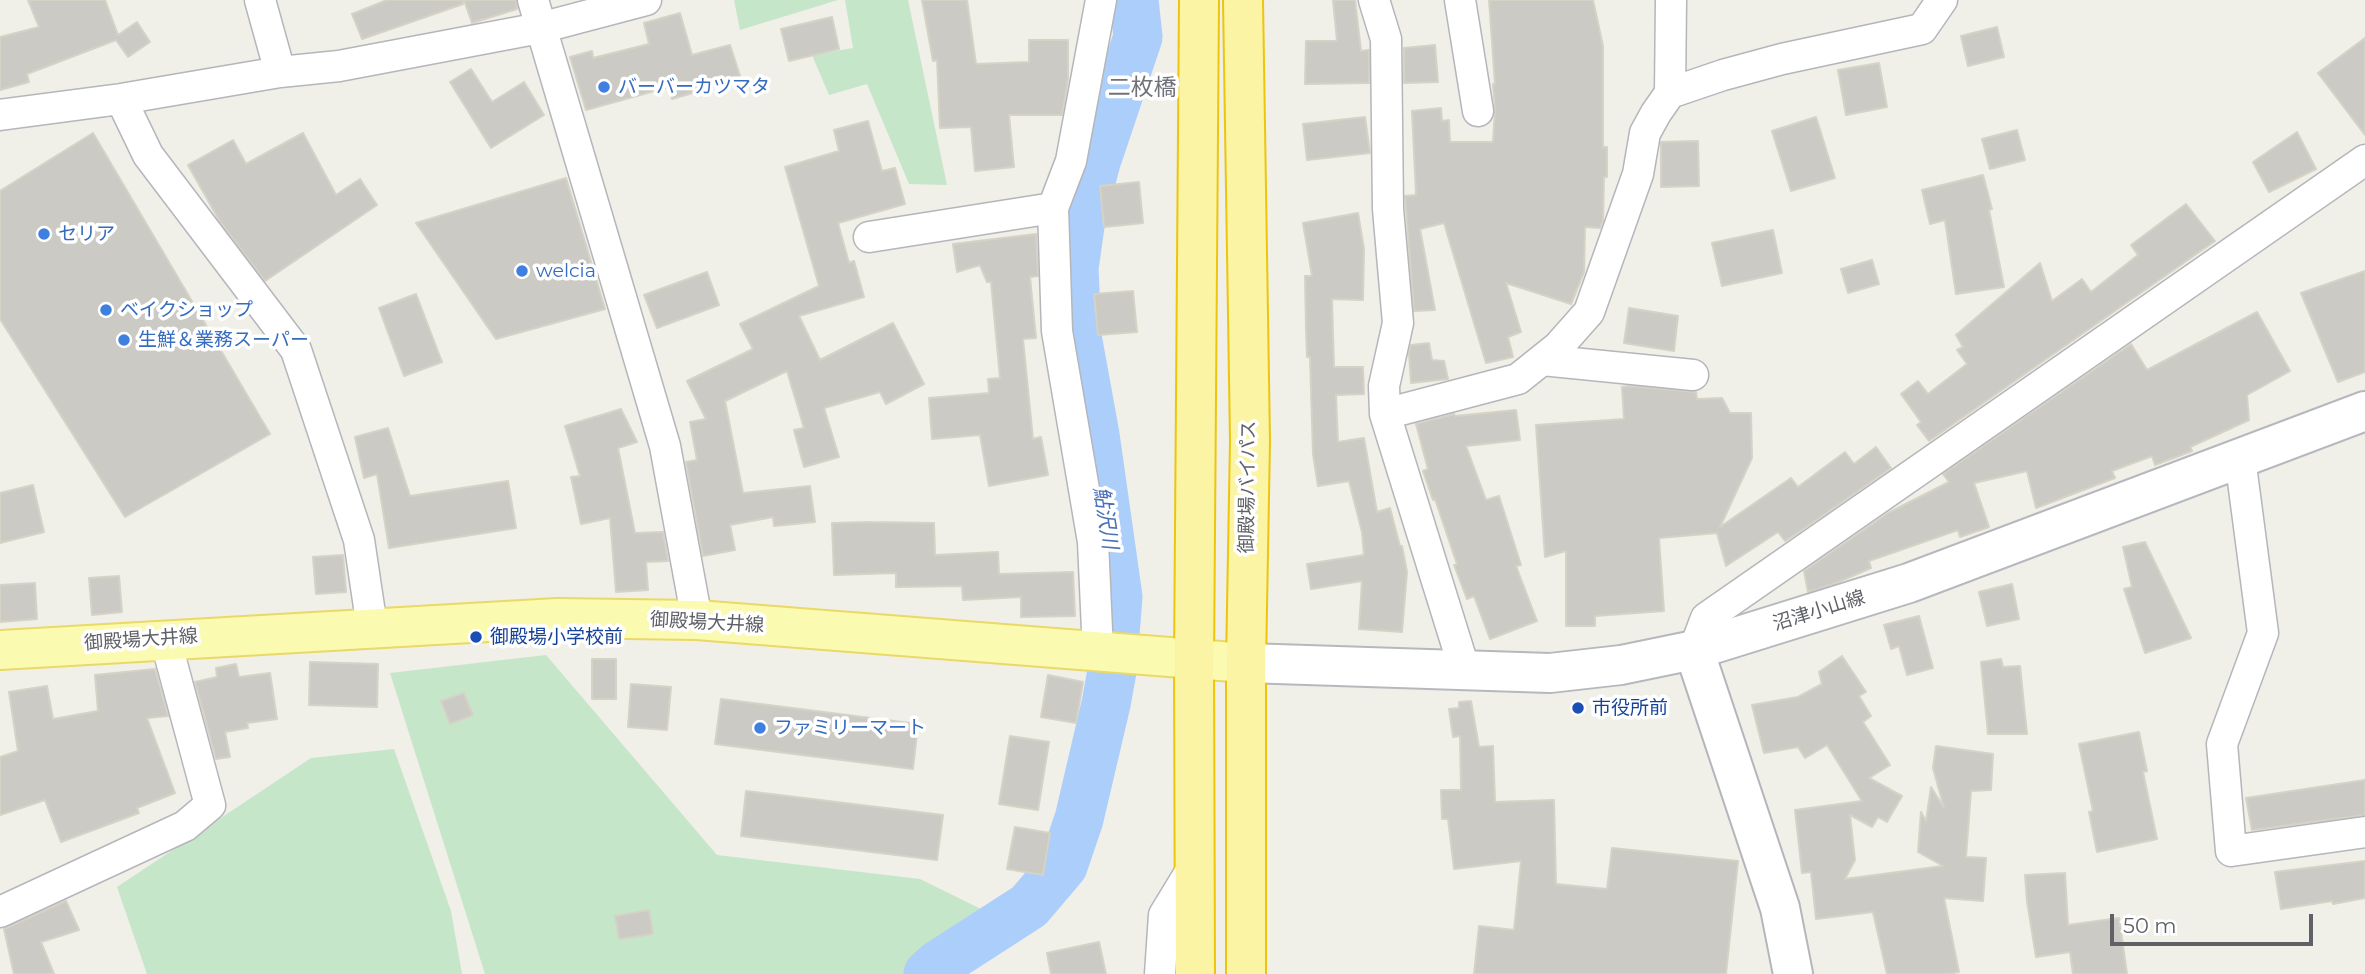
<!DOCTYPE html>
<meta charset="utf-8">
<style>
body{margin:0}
#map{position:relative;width:2365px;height:974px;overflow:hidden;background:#f0efe8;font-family:Montserrat,sans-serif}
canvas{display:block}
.scale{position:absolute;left:2110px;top:914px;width:203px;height:32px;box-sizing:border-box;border:4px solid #5f6167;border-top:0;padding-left:9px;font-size:21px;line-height:24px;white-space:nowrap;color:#5f6167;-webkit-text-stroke:5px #fff;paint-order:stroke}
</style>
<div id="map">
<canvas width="2365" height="974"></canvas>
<div class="scale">50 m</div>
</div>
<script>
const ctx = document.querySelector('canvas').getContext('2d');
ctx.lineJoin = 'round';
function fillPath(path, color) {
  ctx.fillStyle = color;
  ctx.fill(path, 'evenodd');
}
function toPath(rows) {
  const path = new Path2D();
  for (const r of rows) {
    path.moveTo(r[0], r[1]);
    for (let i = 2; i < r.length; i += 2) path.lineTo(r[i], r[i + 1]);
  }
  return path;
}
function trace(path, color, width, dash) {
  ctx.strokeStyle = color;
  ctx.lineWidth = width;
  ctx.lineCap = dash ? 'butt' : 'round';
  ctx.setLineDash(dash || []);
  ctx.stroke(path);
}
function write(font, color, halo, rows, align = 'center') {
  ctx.font = font + ' Montserrat,"Noto Sans JP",sans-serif';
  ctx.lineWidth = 7;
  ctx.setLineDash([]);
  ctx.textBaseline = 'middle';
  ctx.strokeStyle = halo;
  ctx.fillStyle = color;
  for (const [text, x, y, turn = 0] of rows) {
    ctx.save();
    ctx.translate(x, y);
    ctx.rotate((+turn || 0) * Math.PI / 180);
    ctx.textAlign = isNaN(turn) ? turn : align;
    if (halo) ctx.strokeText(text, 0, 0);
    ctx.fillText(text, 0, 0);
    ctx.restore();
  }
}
fillPath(toPath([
 [734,0,838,0,740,30],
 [845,0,908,0,947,185,909,184,867,84,829,95,812,55,853,48],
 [546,655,717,855,920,879,993,915,921,974,485,974,390,673],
 [394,749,451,911,462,974,147,974,117,887,311,758]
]), '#c6e6ca');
trace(toPath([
 [928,974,939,964,1029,906,1063,866,1079,819,1106,704,1112,671,1118,597,1095,435,1077,336,1074,268,1081,219,1096,162,1138,37,1134,0]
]), '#accefb', 49);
const building = toPath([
 [28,0,105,0,118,35,137,22,150,42,128,57,116,40,27,74,29,82,0,90,0,37,39,27,28,0],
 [387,0,463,0,463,4,362,39,352,14,387,0],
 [464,0,516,0,517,9,472,23,464,0],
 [922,0,967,0,976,64,1029,62,1029,40,1068,40,1068,79,1062,115,1009,115,1014,167,975,171,971,127,940,128,937,60,933,61,922,0],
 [1333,0,1355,0,1361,51,1369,50,1369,83,1305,84,1306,41,1337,41,1333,0],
 [1489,0,1593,0,1603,46,1603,147,1607,147,1607,177,1604,177,1603,221,1600,228,1585,227,1584,272,1571,304,1506,283,1521,332,1508,337,1513,357,1486,363,1444,223,1420,229,1435,310,1414,311,1405,196,1416,195,1412,111,1441,108,1442,121,1449,120,1450,142,1493,142,1495,109,1493,84,1495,84,1489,0],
 [680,13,692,55,730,45,741,79,672,99,669,87,586,110,570,57,592,51,593,58,649,44,644,23,680,13],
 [832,17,839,49,789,61,781,29,832,17],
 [1997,27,2004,57,1968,66,1961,36,1997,27],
 [2365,38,2365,135,2318,73,2365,38],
 [1435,45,1438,82,1404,83,1404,48,1435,45],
 [1879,63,1887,107,1846,115,1838,70,1879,63],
 [471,69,492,102,524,82,544,115,491,148,450,82,471,69],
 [1365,117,1370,153,1307,160,1303,124,1365,117],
 [1816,117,1835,178,1791,191,1772,131,1816,117],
 [868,121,882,171,895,168,905,204,838,223,849,263,854,261,864,297,799,316,820,360,893,323,924,384,886,404,880,392,824,408,839,457,804,467,794,430,804,428,787,371,725,401,743,493,810,486,815,522,774,526,773,517,730,525,735,550,703,556,686,462,697,460,690,422,706,419,687,381,753,349,740,324,819,286,785,167,839,151,834,130,868,121],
 [2017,130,2025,160,1990,169,1982,139,2017,130],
 [2297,132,2316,169,2269,192,2253,162,2297,132],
 [93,133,270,434,125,517,0,319,0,191,93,133],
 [303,133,336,195,360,179,377,205,265,281,219,220,188,165,233,140,246,164,303,133],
 [1698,141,1699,186,1661,187,1661,142,1698,141],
 [1983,175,1992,209,1989,210,2004,287,1956,294,1945,220,1930,224,1922,190,1983,175],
 [566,178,605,309,496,339,416,223,566,178],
 [1139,182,1143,223,1104,227,1100,186,1139,182],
 [2186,204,2215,241,1929,441,1917,425,1921,422,1901,394,1918,381,1928,394,1967,364,1957,350,1963,347,1956,335,2040,263,2052,301,2082,279,2091,292,2138,255,2131,245,2186,204],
 [1358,213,1364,249,1363,300,1332,299,1334,367,1363,367,1364,394,1336,395,1338,442,1364,438,1377,512,1390,508,1400,546,1402,546,1407,572,1402,632,1359,629,1362,581,1311,589,1307,564,1364,555,1362,532,1349,481,1318,486,1313,454,1310,357,1307,357,1306,329,1305,276,1312,276,1303,223,1358,213],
 [1773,230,1782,273,1722,286,1712,243,1773,230],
 [1036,234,1038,276,1030,277,1036,338,1023,339,1033,439,1041,437,1048,475,989,486,980,435,932,439,929,398,989,393,988,379,1000,378,991,282,987,282,980,265,957,272,953,244,1036,234],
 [1872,260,1879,284,1848,293,1841,269,1872,260],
 [2365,271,2365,372,2338,382,2301,293,2365,271],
 [707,272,719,305,657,328,644,295,707,272],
 [1133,291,1137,332,1098,335,1094,294,1133,291],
 [416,294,442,362,404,376,379,308,416,294],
 [1629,308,1678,316,1674,351,1624,343,1629,308],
 [2257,312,2290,371,2247,395,2249,420,2190,447,2192,451,2155,465,2152,456,2112,471,2115,478,2036,508,2027,471,1974,483,1989,527,1960,537,1958,530,1869,561,1871,568,1836,583,1808,592,1804,571,1888,513,1949,482,1943,474,2131,344,2147,370,2257,312],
 [1429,343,1432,360,1444,361,1448,379,1411,383,1409,353,1411,345,1429,343],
 [1629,386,1696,392,1697,399,1722,398,1730,413,1751,413,1752,458,1720,527,1791,478,1798,487,1845,452,1854,464,1876,447,1891,468,1796,534,1785,541,1778,532,1726,566,1717,533,1659,538,1664,611,1595,616,1595,626,1566,626,1566,551,1545,557,1536,425,1624,419,1622,387,1629,386],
 [621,409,637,442,618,448,635,533,663,532,668,561,646,562,648,590,616,592,610,518,581,524,571,477,580,476,565,426,621,409],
 [1516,410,1520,440,1466,446,1486,500,1499,496,1521,565,1516,566,1537,621,1490,639,1474,596,1467,599,1454,565,1457,564,1435,499,1433,500,1423,471,1428,469,1416,424,1454,414,1455,416,1516,410],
 [388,428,410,496,508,481,516,528,389,548,377,474,364,478,355,437,388,428],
 [33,485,44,532,0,543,0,493,33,485],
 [870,522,934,523,935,555,998,552,999,574,1073,572,1075,616,1021,617,1021,597,963,600,962,586,896,587,896,573,834,575,832,523,870,522],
 [2145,542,2191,638,2145,653,2124,589,2132,587,2123,547,2145,542],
 [343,555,346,592,316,594,313,557,343,555],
 [119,576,122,612,92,615,89,578,119,576],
 [35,583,37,619,0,622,0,585,35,583],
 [2012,584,2019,619,1987,626,1979,592,2012,584],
 [1919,616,1933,668,1907,675,1899,646,1891,649,1884,625,1919,616],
 [1842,656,1866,692,1859,696,1871,716,1863,722,1890,765,1869,778,1902,796,1887,822,1878,817,1872,827,1850,815,1855,860,1845,879,1943,866,1918,852,1921,812,1926,821,1931,787,1944,808,1933,768,1936,746,1993,754,1991,790,1971,791,1966,857,1986,858,1983,901,1944,898,1959,972,1948,974,1887,974,1873,912,1816,919,1811,872,1802,873,1795,810,1862,801,1827,745,1805,758,1798,747,1764,753,1752,705,1798,697,1822,684,1819,672,1842,656],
 [592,659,616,659,616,699,592,699,592,659],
 [2001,659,2003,667,2020,666,2027,734,1988,734,1981,662,2001,659],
 [310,662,378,664,377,707,309,705,310,662],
 [236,664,239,677,270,673,277,719,247,723,248,728,225,732,230,757,216,759,195,682,217,677,216,668,236,664],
 [155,669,168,716,147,718,175,793,137,808,139,813,61,842,45,800,0,815,0,757,18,751,9,692,47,686,53,719,98,711,95,675,155,669],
 [1048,675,1083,682,1076,723,1041,717,1048,675],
 [631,684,671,687,667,730,628,727,631,684],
 [464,693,473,715,450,724,441,701,464,693],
 [721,699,918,724,913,769,715,744,721,699],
 [1471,701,1479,747,1493,746,1495,802,1554,800,1556,884,1607,889,1612,848,1738,861,1726,974,1474,974,1479,926,1514,930,1521,861,1454,869,1448,819,1442,819,1441,790,1461,790,1460,736,1453,737,1449,709,1459,708,1459,702,1471,701],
 [2139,732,2147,771,2143,772,2157,839,2097,852,2089,812,2093,811,2079,744,2139,732],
 [1010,736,1049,742,1038,810,999,804,1010,736],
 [2365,780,2365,815,2252,830,2246,798,2365,780],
 [746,791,943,815,937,860,741,836,746,791],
 [1015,827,1050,833,1043,875,1007,869,1015,827],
 [2365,861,2365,898,2333,904,2332,901,2281,909,2275,872,2365,861],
 [2065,873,2068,925,2119,918,2127,974,2073,974,2070,952,2036,957,2027,901,2025,875,2065,873],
 [66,901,79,930,41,942,54,974,14,974,4,929,66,901],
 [649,910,653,934,619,939,615,916,649,910],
 [1099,942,1106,974,1051,974,1047,953,1099,942]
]);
fillPath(building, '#cccac4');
trace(building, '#d5d2c6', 2);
const minor = toPath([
 [260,0,280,72],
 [533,0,665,446,697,620],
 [1374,0,1386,39,1388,209,1398,323,1384,386,1385,414,1465,671],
 [1460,0,1478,111],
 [1670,93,1671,0],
 [121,99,148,155,296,350,359,540,372,627],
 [0,115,121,99,280,72,339,66,540,28,646,0],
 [869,237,1053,208],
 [1542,360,1693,375],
 [1385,414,1518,379,1558,347,1589,312,1638,174,1645,133,1656,113,1670,93,1723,75,1782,59,1922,29,1942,0],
 [2240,458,2263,633,2222,744,2231,851,2365,832],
 [1694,650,1706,618,2365,160],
 [1098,652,1093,542,1057,331,1053,208,1071,161,1101,0],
 [0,912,185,826,210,805,165,638],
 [1160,974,1164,915,1195,864]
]);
const tertiary = toPath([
 [1694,650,1780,908,1793,974]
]);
const secondary = toPath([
 [1246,663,1550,673,1621,665,1694,650,1909,583,2365,411]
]);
const primary = toPath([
 [0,650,557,618,697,620,1246,663]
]);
const trunk = toPath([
 [1243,0,1250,441,1246,663,1246,974],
 [1195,974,1194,661,1199,0]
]);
trace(minor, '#b5b6bb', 33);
trace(tertiary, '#b5b6bb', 42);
trace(secondary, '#b6b8be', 42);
trace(primary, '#ebd965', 42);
trace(trunk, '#edc60b', 42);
trace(minor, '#fff', 30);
trace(tertiary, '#fff', 38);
trace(secondary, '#fff', 38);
trace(primary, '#fbfab1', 38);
trace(trunk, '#faf4a4', 38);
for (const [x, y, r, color] of [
 [604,87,7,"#3f7fe0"],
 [44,234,7,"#3f7fe0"],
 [522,271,7,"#3f7fe0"],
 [106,310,7,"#3f7fe0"],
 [124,340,7,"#3f7fe0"],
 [476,637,7,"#1a4fb4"],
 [1578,708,7,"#1a4fb4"],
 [760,728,7,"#3f7fe0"]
]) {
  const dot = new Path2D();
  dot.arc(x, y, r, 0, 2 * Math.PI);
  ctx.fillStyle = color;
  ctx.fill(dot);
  trace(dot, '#fff', 2.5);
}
write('19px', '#366cbe', '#fff', [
 ["バーバーカツマタ",618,87],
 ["セリア",58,234],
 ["welcia",536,271],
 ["ベイクショップ",120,310],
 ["生鮮＆業務スーパー",138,340],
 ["ファミリーマート",774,728]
], 'left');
write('19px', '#5f6167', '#fff', [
 ["御殿場バイパス",1248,487,-89],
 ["沼津小山線",1819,611,-17],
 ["御殿場大井線",707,623,3],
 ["御殿場大井線",141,640,-4]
]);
write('19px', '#164399', '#fff', [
 ["御殿場小学校前",490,637],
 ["市役所前",1592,708]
], 'left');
write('italic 21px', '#4b71b6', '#fff', [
 ["鮎沢川",1105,518,81]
]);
write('23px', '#707379', '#fff', [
 ["二枚橋",1142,88]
]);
</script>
